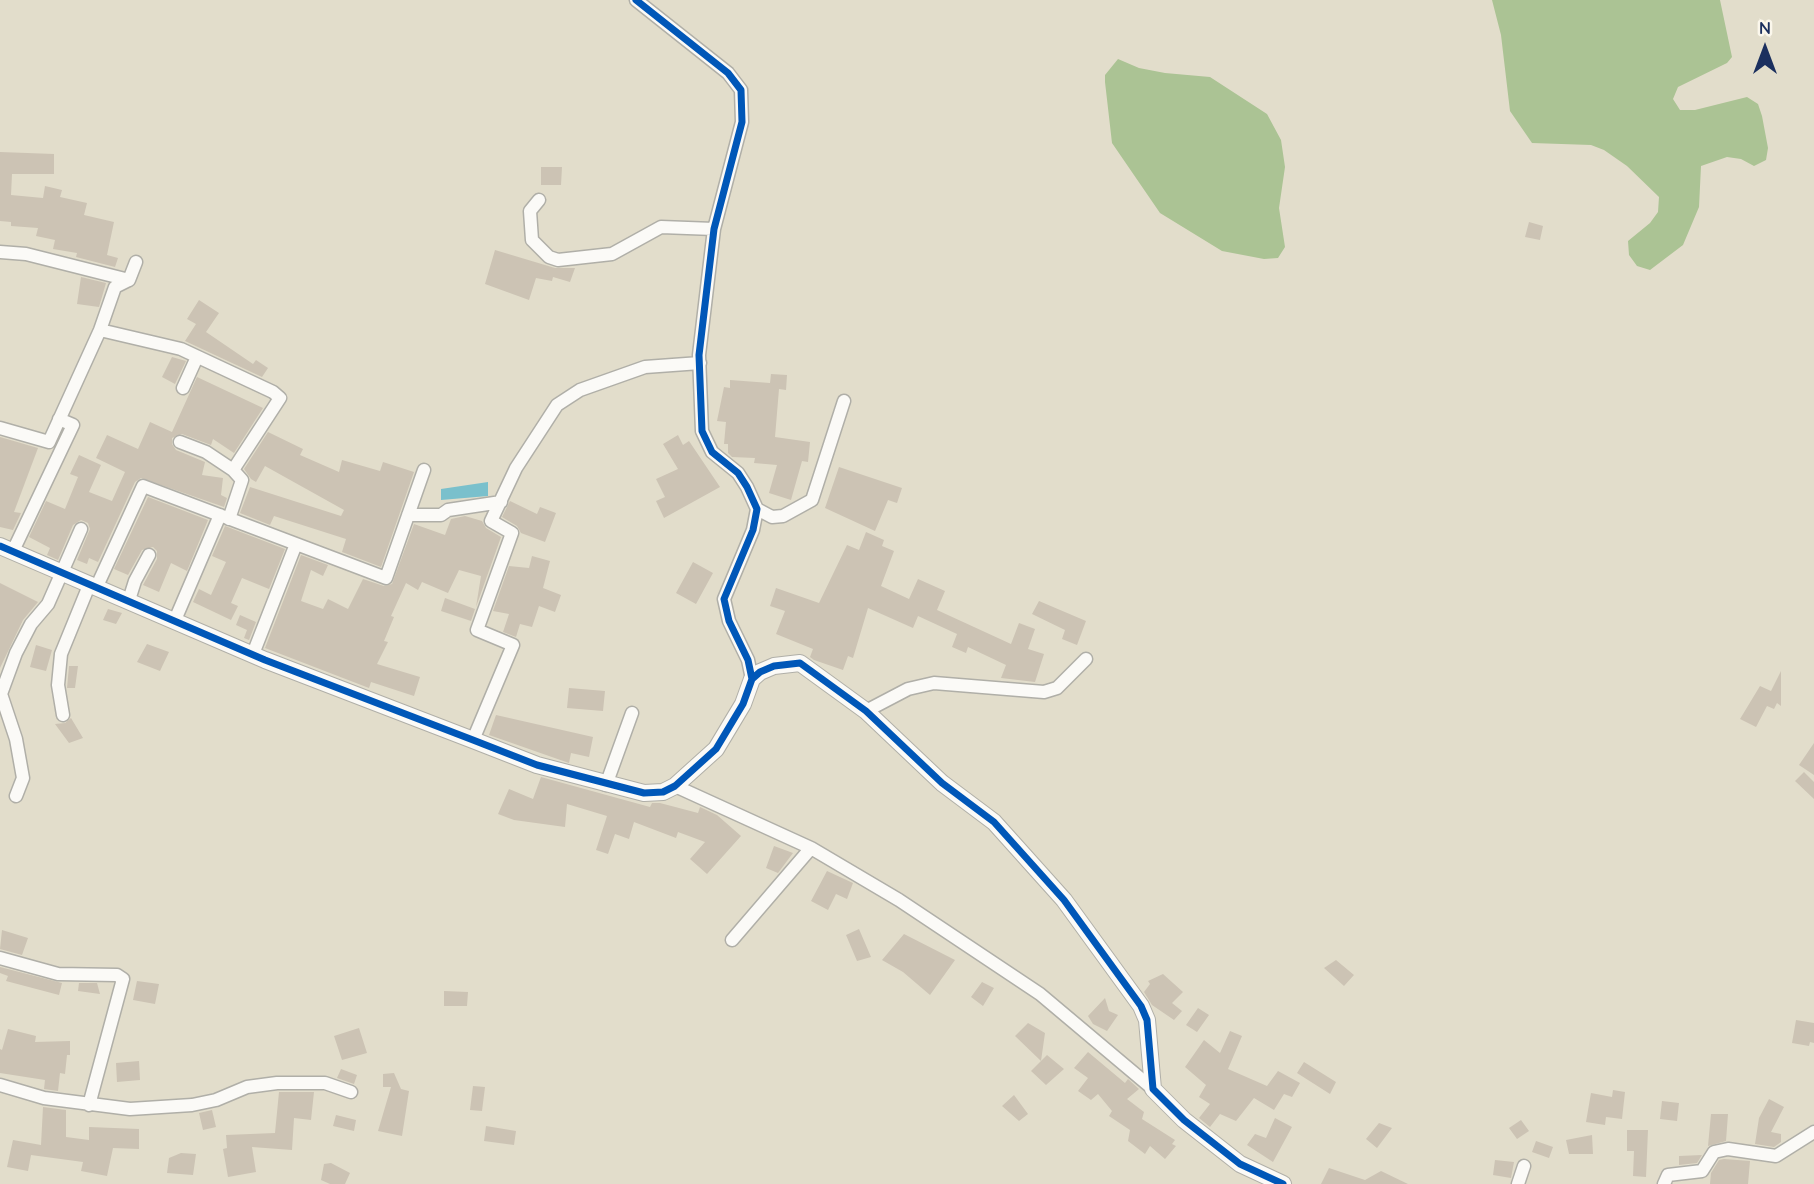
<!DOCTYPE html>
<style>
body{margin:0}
#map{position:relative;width:1814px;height:1184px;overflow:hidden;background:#e2ddcb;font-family:"Comic Neue",sans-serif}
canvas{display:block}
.north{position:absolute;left:1730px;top:14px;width:70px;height:70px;-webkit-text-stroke:5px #fbf7ec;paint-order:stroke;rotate:0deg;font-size:19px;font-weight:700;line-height:28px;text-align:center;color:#1b2f5e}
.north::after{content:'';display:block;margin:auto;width:24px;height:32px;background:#1b2f5e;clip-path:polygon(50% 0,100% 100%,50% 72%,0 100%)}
</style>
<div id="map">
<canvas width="1814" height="1184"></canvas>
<div class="north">N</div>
</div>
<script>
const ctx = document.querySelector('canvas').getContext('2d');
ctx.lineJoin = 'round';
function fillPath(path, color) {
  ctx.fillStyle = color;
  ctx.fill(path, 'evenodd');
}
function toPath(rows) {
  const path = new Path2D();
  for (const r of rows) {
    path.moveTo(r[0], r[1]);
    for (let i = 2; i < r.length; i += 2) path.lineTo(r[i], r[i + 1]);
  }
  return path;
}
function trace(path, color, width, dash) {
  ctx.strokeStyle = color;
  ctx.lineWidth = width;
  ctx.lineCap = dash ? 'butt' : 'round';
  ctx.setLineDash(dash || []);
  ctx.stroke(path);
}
fillPath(toPath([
 [1492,0,1720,0,1732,57,1727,63,1678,87,1673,99,1680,110,1695,110,1747,97,1758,104,1762,116,1768,148,1766,160,1754,166,1741,159,1727,157,1701,166,1699,207,1683,245,1650,270,1637,266,1629,255,1628,241,1650,223,1658,212,1659,197,1627,166,1604,150,1591,145,1532,143,1510,111,1501,35],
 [1118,59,1139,68,1165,73,1210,77,1267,114,1281,140,1285,167,1279,208,1285,247,1278,258,1264,259,1222,251,1160,213,1112,143,1105,82,1105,75]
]), '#abc394');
fillPath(toPath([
 [488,482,488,496,441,500,441,489]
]), '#7ac0cc');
fillPath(toPath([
 [0,152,54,154,54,174,12,174,11,195,43,198,45,186,62,190,60,197,87,203,84,215,114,222,107,255,118,258,115,267,76,257,77,253,53,249,55,240,36,236,38,228,11,226,11,222,0,221],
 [541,167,562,167,561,185,541,185],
 [1529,222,1543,226,1540,240,1525,237],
 [495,250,555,268,575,268,570,282,553,277,552,281,536,278,529,300,485,284],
 [81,277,106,283,99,307,77,304],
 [199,300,219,313,206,332,253,364,256,360,268,368,262,377,185,341,196,324,187,319],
 [172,357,186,361,175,384,162,377],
 [771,374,787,375,786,390,779,389,775,437,810,442,808,462,802,461,791,500,769,493,777,465,754,463,755,458,732,457,728,453,728,444,724,444,726,422,717,421,724,387,730,388,730,380,770,383],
 [197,377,263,408,234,453,213,439,211,445,182,434,172,438,172,444,176,450,205,462,202,475,223,478,221,495,227,498,224,507,141,478,135,482,98,562,89,558,87,564,77,560,90,529,88,523,81,520,73,525,58,560,47,555,50,548,29,537,46,501,65,509,78,477,70,474,79,455,101,465,89,492,112,501,125,472,96,458,107,435,138,449,150,422,172,432],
 [268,432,303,449,300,455,339,472,342,460,380,471,383,462,414,472,381,567,342,552,346,539,274,516,270,525,240,513,250,487,341,516,344,510,265,466,256,482,251,479,244,469],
 [678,435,683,445,689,441,720,487,664,518,656,501,665,497,656,479,678,469,663,444],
 [0,437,38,448,14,512,21,513,13,530,0,527],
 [839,467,902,488,897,503,888,500,875,531,825,508],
 [148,497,208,520,187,571,171,563,159,592,143,585,157,559,157,551,153,547,142,550,128,575,114,569],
 [510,501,537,514,540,507,556,513,545,542,521,533,517,526,502,517],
 [465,516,482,521,486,528,501,537,476,607,481,576,459,570,448,593,422,582,418,590,406,583,391,616,394,617,384,641,388,642,377,664,420,677,414,696,371,682,369,688,265,648,301,555,328,565,323,576,311,570,301,601,323,609,328,599,348,609,363,579,384,586,392,584,414,524,445,535,451,519],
 [225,526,285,549,269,589,242,578,231,603,238,606,231,620,193,602,199,589,211,595,226,562,212,556],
 [866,532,884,540,882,546,894,551,881,586,909,599,918,579,945,591,937,610,1011,644,1019,623,1035,629,1028,649,1044,654,1035,682,1001,678,1006,665,968,647,966,653,952,647,957,634,918,616,913,628,868,608,853,658,848,656,843,670,814,660,810,657,813,649,776,634,785,611,770,606,776,588,819,603,847,545,859,550],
 [532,556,550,561,543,588,561,595,555,612,539,606,532,627,520,624,516,637,503,632,509,614,493,611,509,566,529,568],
 [693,562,713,573,696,604,676,593],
 [0,583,38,602,23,620,0,668],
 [445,598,475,609,471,621,441,611],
 [1039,601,1086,621,1077,645,1062,639,1065,630,1032,614],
 [108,609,122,613,116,624,103,620],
 [240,615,256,622,249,640,244,638,247,630,236,625],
 [147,644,169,652,160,671,137,662],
 [36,645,52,650,46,671,30,667],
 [69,666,78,666,75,688,67,688],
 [1781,671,1781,706,1777,703,1774,709,1767,706,1756,727,1740,719,1760,686,1771,691],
 [569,688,605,691,603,711,567,708],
 [496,715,593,737,589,757,571,753,569,763,489,735],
 [71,718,83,738,69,743,55,724,65,723],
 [1814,743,1814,775,1799,765],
 [1804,772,1814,782,1814,799,1795,781],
 [541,777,650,807,652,803,660,803,698,813,700,807,717,815,741,836,707,874,690,859,705,842,678,832,676,838,634,822,629,839,615,834,608,854,596,850,607,816,567,804,565,827,514,820,498,814,509,789,533,799],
 [774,846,793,853,778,873,766,868],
 [827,871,853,883,847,899,836,894,828,910,811,901],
 [859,929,871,957,857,961,846,935],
 [2,930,28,938,22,955,0,949],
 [904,934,955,960,930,995,903,972,882,960],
 [1336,960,1354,975,1344,986,1324,968],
 [0,967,62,983,59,995,6,981,8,976,0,973],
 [1163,974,1183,992,1172,1003,1182,1011,1174,1020,1152,1005,1144,992,1150,984,1148,981],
 [137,981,159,984,155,1004,133,1000],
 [982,982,994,988,983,1006,971,997],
 [79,983,97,983,100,994,78,991],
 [444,991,468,992,467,1006,444,1006],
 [1105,998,1109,1011,1118,1015,1107,1031,1093,1024,1088,1016],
 [1198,1008,1209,1015,1197,1032,1186,1025],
 [1796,1020,1814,1023,1814,1043,1810,1042,1809,1046,1792,1043],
 [1028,1023,1045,1033,1041,1061,1015,1036],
 [359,1028,367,1053,342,1060,334,1036],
 [8,1029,36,1036,35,1042,70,1041,70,1055,67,1055,65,1074,60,1073,58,1091,44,1089,45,1080,0,1073,0,1049,2,1050],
 [1230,1031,1242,1036,1228,1069,1267,1086,1278,1071,1300,1083,1292,1097,1284,1094,1274,1110,1254,1098,1236,1121,1220,1114,1210,1127,1199,1118,1210,1104,1199,1097,1206,1085,1185,1067,1204,1040,1220,1053],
 [1088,1052,1125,1083,1128,1079,1139,1089,1127,1099,1144,1112,1142,1119,1175,1140,1172,1144,1176,1146,1165,1159,1150,1146,1145,1154,1128,1141,1130,1130,1109,1116,1112,1111,1098,1094,1091,1100,1078,1091,1088,1078,1074,1068],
 [1047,1055,1064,1069,1046,1085,1031,1071],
 [139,1061,140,1080,117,1082,116,1063],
 [1304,1062,1336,1082,1330,1094,1297,1073],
 [341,1069,357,1075,354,1084,337,1078],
 [394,1073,401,1089,409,1091,402,1136,378,1131,391,1087,383,1087,383,1074],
 [473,1086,485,1087,482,1111,470,1110],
 [1613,1090,1625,1092,1622,1119,1606,1117,1605,1125,1586,1122,1591,1093,1612,1097],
 [279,1092,314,1092,311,1120,294,1118,292,1150,252,1147,256,1172,228,1177,223,1149,227,1148,226,1135,275,1133],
 [1014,1095,1028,1114,1019,1121,1002,1106],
 [1769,1099,1784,1107,1771,1132,1781,1134,1781,1142,1774,1147,1755,1144,1759,1118],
 [1662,1101,1679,1103,1677,1121,1660,1119],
 [43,1107,66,1110,66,1137,89,1140,89,1127,139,1129,139,1149,113,1148,107,1176,81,1171,83,1162,31,1155,28,1171,7,1167,13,1140,41,1145],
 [212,1110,216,1127,203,1130,199,1113],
 [1711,1114,1728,1114,1726,1141,1708,1146],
 [336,1115,356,1120,354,1131,333,1126],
 [1275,1118,1292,1127,1273,1162,1247,1145,1255,1134,1266,1138],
 [1521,1120,1529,1131,1517,1139,1509,1128],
 [1379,1123,1392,1128,1377,1148,1366,1139],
 [486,1126,516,1131,514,1145,484,1141],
 [1627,1130,1648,1130,1646,1177,1633,1176,1634,1151,1627,1151],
 [1592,1135,1593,1154,1569,1154,1566,1140],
 [1536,1141,1553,1147,1549,1158,1532,1152],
 [181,1153,196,1154,193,1175,167,1173,169,1158],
 [1702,1155,1697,1163,1679,1165,1679,1156],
 [1724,1159,1750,1161,1748,1184,1710,1184,1711,1173,1719,1160],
 [1495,1160,1514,1162,1511,1178,1493,1175],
 [331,1163,350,1173,345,1184,330,1184,321,1180,324,1164],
 [1329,1168,1365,1180,1381,1171,1408,1184,1321,1184]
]), '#ccc3b4');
const minor = toPath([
 [636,0,728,73,741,90,742,122,714,229,699,355,702,431,712,452,738,473,747,487,757,509,753,530,724,599,729,621,748,660,752,679],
 [539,200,530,211,532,240,549,257,558,260,612,254,661,227,714,229],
 [0,252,26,254,129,280],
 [100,330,181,349,273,392,280,398,233,470,242,480,229,519],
 [183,388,197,357],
 [0,428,49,442,100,330,115,287,129,280,136,262],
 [180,442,206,452,233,470],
 [757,509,772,517,783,516,812,500,844,401],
 [408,515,441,515,448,510,501,502],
 [13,551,73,425,59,419],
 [97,586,143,486,386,578,424,470],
 [129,600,135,581,149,555],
 [175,620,220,515],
 [253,654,296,544],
 [866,711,908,689,934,683,1044,692,1057,688,1086,659],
 [63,715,58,685,61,654,90,583],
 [473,740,513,645,477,630,512,533,491,521,516,468,557,405,580,390,645,367,700,363],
 [606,785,632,713],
 [675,786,811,848,899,900,1040,994,1153,1089],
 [16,796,23,778,16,739,1,694,16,653,31,624,48,604,81,529],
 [732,940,811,848],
 [0,958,58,974,117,975,123,979,89,1105],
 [0,1085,44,1098,130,1109,192,1105,216,1100,247,1087,277,1083,325,1083,351,1092],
 [1518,1184,1524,1166],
 [1664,1184,1668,1175,1702,1171,1714,1152,1728,1149,1776,1156,1814,1132]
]);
const tertiary = toPath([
 [0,546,265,660,473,740,537,765,644,793,663,792,675,786,716,749,743,704,752,679,760,672,774,666,800,663,866,711,942,783,994,822,1064,900,1141,1006,1147,1020,1153,1089,1184,1120,1240,1164,1283,1184]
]);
trace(minor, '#b0afa8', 15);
trace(tertiary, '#b0afa8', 18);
trace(minor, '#fbfaf7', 12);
trace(tertiary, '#fbfaf7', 16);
trace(toPath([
 [636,0,728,73,741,90,742,122,714,229,699,355,702,431,712,452,738,473,747,487,757,509,753,530,724,599,729,621,748,660,752,679],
 [0,546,265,660,473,740,537,765,644,793,663,792,675,786,716,749,743,704,752,679,760,672,774,666,800,663,866,711,942,783,994,822,1064,900,1141,1006,1147,1020,1153,1089,1184,1120,1240,1164,1283,1184]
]), '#0057b8', 7);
</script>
